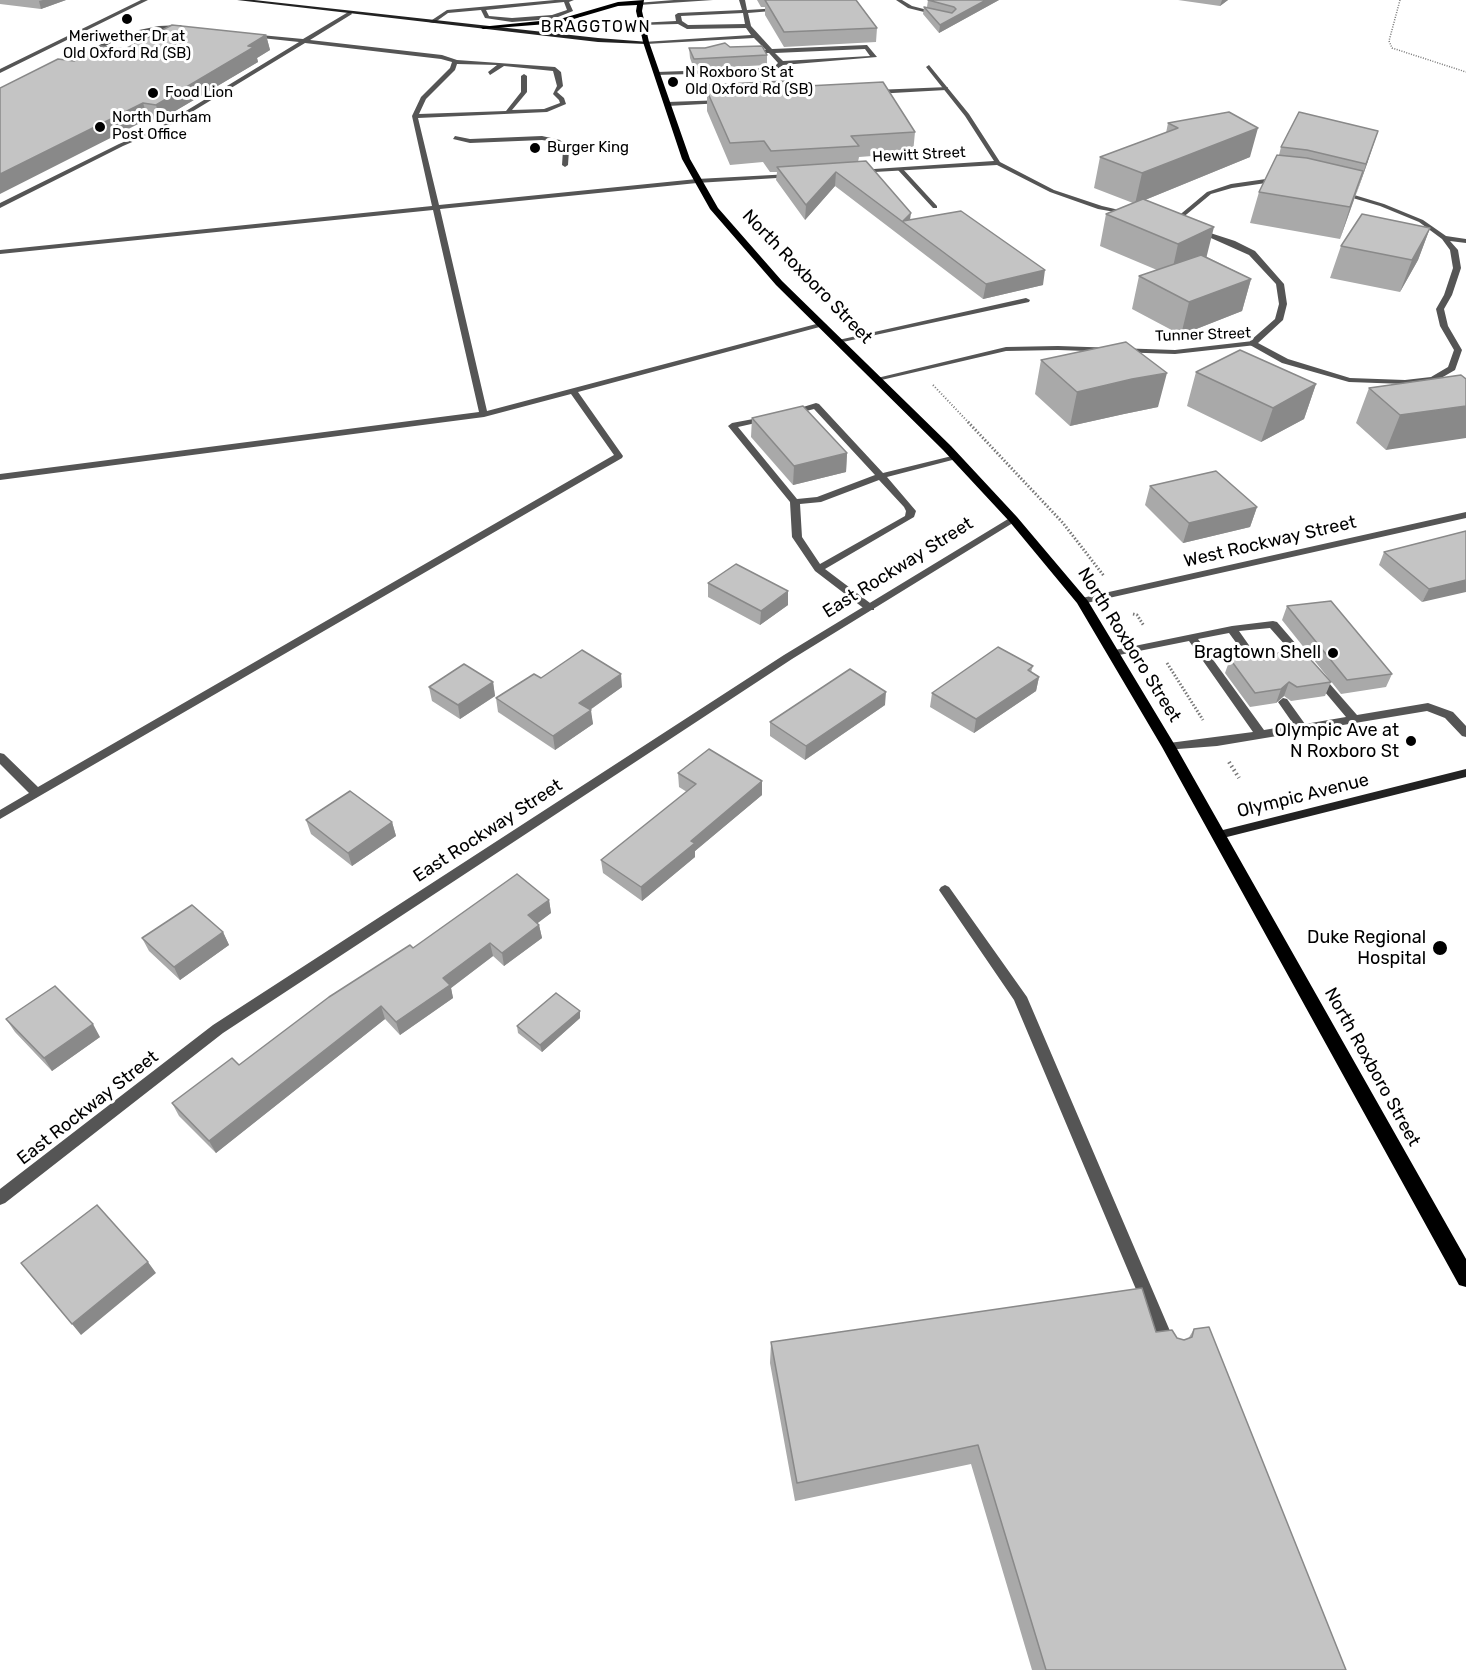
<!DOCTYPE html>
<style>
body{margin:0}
canvas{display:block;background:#fff}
</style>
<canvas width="1466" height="1670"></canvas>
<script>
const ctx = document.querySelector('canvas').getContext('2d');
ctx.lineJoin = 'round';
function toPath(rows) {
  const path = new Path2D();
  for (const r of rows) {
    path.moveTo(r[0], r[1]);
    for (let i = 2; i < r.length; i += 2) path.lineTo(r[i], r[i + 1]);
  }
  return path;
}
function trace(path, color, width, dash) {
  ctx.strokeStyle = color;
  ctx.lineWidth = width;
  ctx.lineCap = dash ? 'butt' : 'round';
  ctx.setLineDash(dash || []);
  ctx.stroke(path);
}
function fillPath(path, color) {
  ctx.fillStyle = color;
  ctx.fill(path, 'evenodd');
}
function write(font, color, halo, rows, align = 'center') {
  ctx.font = font + ' Rubik,sans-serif';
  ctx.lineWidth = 6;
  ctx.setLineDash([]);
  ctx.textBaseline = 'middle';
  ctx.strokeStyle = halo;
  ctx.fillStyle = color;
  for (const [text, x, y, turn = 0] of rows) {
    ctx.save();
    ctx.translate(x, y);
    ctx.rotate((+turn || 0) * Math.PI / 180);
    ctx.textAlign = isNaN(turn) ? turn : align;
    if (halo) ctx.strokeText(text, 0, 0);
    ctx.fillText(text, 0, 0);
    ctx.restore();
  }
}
trace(toPath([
 [1400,0,1389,41,1392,48,1466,72]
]), '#777', 1.5, [1, 1.5]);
trace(toPath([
 [933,385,970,424]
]), '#777', 2, [1, 2]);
trace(toPath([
 [968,422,1063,523,1104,576],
 [1133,614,1137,615,1144,626],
 [1167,663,1203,720]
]), '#777', 3, [1.5, 2]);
trace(toPath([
 [1229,762,1239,778]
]), '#777', 4, [1.5, 3]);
fillPath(toPath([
 [555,0,574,0,569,2,573,11,553,19,512,22,485,18,481,10,448,13,434,23,429,22,447,10,555,0],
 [564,2,567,10,552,15,512,18,489,16,486,10,564,2],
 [739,0,745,0,747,10,780,8,783,10,748,13,751,26,772,49,867,45,877,57,783,65,779,68,765,72,655,75,657,72,765,68,775,66,778,63,769,53,747,53,749,50,766,50,754,38,646,44,643,42,751,35,746,28,687,29,678,24,641,25,638,23,676,21,675,15,678,13,742,10,739,0],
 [743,13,745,24,688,25,682,21,681,16,743,13],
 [865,49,870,56,783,61,775,53,865,49],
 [896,0,902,0,912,6,943,14,940,16,908,8,896,0],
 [350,11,352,14,310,40,442,55,457,60,555,67,561,72,563,86,557,92,564,98,566,104,547,112,418,118,439,205,697,179,700,181,697,183,440,209,487,411,820,323,827,325,578,392,623,456,622,458,0,819,0,810,29,793,0,764,0,753,4,754,38,787,614,455,571,394,484,417,0,480,0,474,479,412,433,210,0,254,0,250,432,206,412,116,421,97,450,68,452,62,441,59,305,43,167,127,123,146,0,208,0,203,119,144,163,125,299,42,252,37,250,34,303,39,350,11],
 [457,64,497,65,488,72,490,75,504,66,553,71,557,86,553,94,559,100,560,103,544,109,512,110,527,92,527,76,524,74,521,76,521,92,506,111,419,114,426,99,455,70,457,64],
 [181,25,183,28,140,33,111,43,62,69,57,68,107,41,139,30,159,26,181,25],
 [948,87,946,90,875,94,872,92,875,90,948,87],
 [725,100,723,103,667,106,664,104,667,102,725,100],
 [455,136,470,139,542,136,560,140,569,150,568,165,565,167,562,165,563,150,556,142,542,140,470,143,453,139,455,136],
 [898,168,902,168,937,206,937,208,933,208,898,170,898,168],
 [1026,298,1030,300,1029,302,838,343,834,341,1026,298],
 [1253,341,1256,341,1256,345,1175,354,1058,350,1006,351,877,381,873,379,1006,347,1058,346,1175,350,1253,341],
 [816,403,819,404,883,473,956,455,960,458,887,477,916,511,914,517,825,569,874,606,874,610,866,610,815,571,792,537,790,502,728,426,732,423,769,416,769,420,738,427,797,499,817,497,875,475,814,409,791,415,787,412,816,403],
 [879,480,904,507,906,511,905,516,820,564,802,537,800,504,821,502,879,480],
 [1273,621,1277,622,1309,659,1310,661,1309,663,1301,663,1270,628,1239,631,1265,668,1260,671,1256,670,1229,633,1198,639,1264,730,1294,725,1278,702,1283,698,1287,699,1305,724,1346,717,1314,679,1313,677,1314,675,1318,674,1322,675,1357,715,1428,703,1453,712,1466,726,1466,737,1462,736,1445,718,1427,711,1217,746,1165,750,1163,747,1169,743,1253,732,1189,641,1114,656,1109,653,1110,651,1232,626,1273,621],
 [945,885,949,887,1027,997,1176,1345,1174,1351,1168,1353,1162,1351,1014,1000,941,893,939,890,941,887,945,885]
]), '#555');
fillPath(toPath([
 [141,0,148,0,0,73,0,69,141,0],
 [674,0,713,0,639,5,636,3,674,0],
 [929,65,969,114,1000,162,1054,190,1102,206,1132,213,1132,215,1098,209,1050,192,997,165,857,173,856,172,859,170,994,161,965,116,926,67,929,65],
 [791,174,794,176,793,177,697,183,694,181,697,179,791,174],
 [1266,179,1282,182,1279,184,1266,183,1232,188,1211,194,1175,224,1170,223,1207,192,1231,184,1266,179],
 [1341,191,1384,204,1423,220,1446,236,1466,239,1466,243,1450,241,1458,250,1461,268,1452,295,1444,309,1448,326,1462,350,1455,370,1436,381,1405,384,1349,382,1282,363,1250,345,1250,341,1275,319,1279,304,1276,284,1249,255,1193,230,1198,229,1235,241,1255,251,1284,284,1287,304,1283,320,1258,343,1288,359,1350,378,1405,380,1431,377,1448,367,1454,350,1440,326,1436,309,1444,295,1453,268,1450,250,1442,239,1419,222,1380,206,1339,194,1338,193,1341,191],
 [1466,512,1466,518,1082,604,1077,601,1082,598,1466,512],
 [1013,516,1016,517,1016,521,792,659,223,1033,5,1203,0,1205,0,1189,213,1025,784,655,1013,516]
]), '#555');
fillPath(toPath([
 [237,0,254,0,598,38,649,42,646,44,598,42,237,0],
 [1466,769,1466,777,1219,839,1213,835,1219,831,1466,769]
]), '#222');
fillPath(toPath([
 [644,0,642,11,649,42,690,159,718,208,782,281,951,446,1017,517,1088,601,1176,747,1466,1259,1466,1287,1459,1285,1162,747,1077,603,1009,521,943,450,776,285,710,209,682,159,643,42,636,11,637,5,618,6,560,23,483,29,480,27,560,19,618,2,644,0]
]), '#000');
fillPath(toPath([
 [0,0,66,0,41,9,0,4],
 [757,0,856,0,877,28,876,42,784,47,765,15,765,7,761,7],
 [928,0,999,0,939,33,923,14,924,7,927,7],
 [1178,0,1228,0,1220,6],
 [266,35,270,50,257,58,258,62,160,120,148,119,74,61,125,49],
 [730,47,767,55,767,65,694,69,690,58,689,48],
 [708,85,788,87,915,132,913,153,859,157,858,162,910,220,1043,285,983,299,835,186,805,220,776,180,777,172,770,172,763,162,730,165,707,111,707,91,708,91],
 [1299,112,1368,161,1340,239,1250,223,1259,192,1279,155,1281,147],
 [1168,123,1250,157,1145,200,1207,257,1251,279,1242,311,1181,335,1132,309,1139,276,1157,270,1100,246,1106,214,1133,203,1094,188,1100,157,1166,133],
 [1430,228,1418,260,1400,292,1330,278,1341,246],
 [1041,360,1158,407,1124,414,1070,426,1035,394],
 [1196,372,1316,384,1304,419,1261,442,1187,406],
 [1465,379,1386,450,1356,423,1369,388],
 [752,418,847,453,846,472,793,485,751,437],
 [1150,486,1257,507,1250,527,1183,543,1145,505],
 [1466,531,1422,602,1379,565,1384,552],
 [708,583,788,605,760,625,708,597],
 [1287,606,1392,674,1386,687,1341,694,1282,620],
 [1230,659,1265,660,1331,682,1325,696,1291,701,1284,696,1276,703,1250,707,1225,673],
 [1033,666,1031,672,1039,677,1036,691,974,733,930,707,932,693],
 [493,682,495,696,460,719,432,701,429,687],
 [622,687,590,710,593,724,555,750,498,712,496,698],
 [885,705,805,760,770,736,770,722],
 [678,773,762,795,695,851,695,857,642,901,603,873,601,860,687,792,679,787],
 [306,820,392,822,396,836,352,866,311,834],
 [549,900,551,913,537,923,539,925,542,938,504,966,493,956,451,988,453,998,400,1035,385,1019,216,1153,179,1116,172,1103,239,1065,413,948],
 [223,932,229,945,180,980,149,951,142,938],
 [580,1011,580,1018,542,1052,518,1033,517,1026],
 [6,1019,100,1037,52,1071,15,1032],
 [1194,1329,1346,1670,1032,1670,971,1464,795,1501,770,1363,771,1342,1156,1332,1184,1340,1188,1339]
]), '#a9a9a9');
fillPath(toPath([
 [43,0,66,0,41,9,39,1],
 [986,0,999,0,939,33,940,25],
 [1222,0,1228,0,1220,6],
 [266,35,270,50,257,58,258,62,160,120,156,105],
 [143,103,148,119,0,194,0,174],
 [1258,128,1250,157,1135,204,1142,173],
 [1378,131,1368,161,1356,195,1366,164],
 [1363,171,1353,202,1340,239,1350,207],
 [836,172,835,186,805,220,806,205],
 [911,213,909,227,903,221],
 [1214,227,1206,259,1171,276,1178,244],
 [1430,228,1418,260,1400,292,1412,260],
 [1045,270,1043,285,983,299,986,284],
 [1251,279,1242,311,1181,335,1189,302],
 [1167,373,1158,407,1124,414,1070,426,1077,392,1132,379],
 [1316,384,1304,419,1261,442,1273,408],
 [1466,406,1466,438,1386,450,1400,415],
 [847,453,846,472,793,485,794,466],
 [1257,507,1250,527,1183,543,1189,523],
 [1466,580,1466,592,1422,602,1429,589],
 [788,591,788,605,760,625,761,611],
 [621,674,622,687,581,716,579,703],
 [1039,677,1036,691,974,733,976,719],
 [493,682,495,696,460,719,458,705],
 [1289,682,1284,696,1276,703,1281,689],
 [886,692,885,705,805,760,806,746],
 [591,710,593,724,555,750,553,736],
 [762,781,762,795,695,851,695,857,642,901,641,887,691,841],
 [392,822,396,836,352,866,348,853],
 [549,900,551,913,530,929,528,915],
 [539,925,542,938,504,966,502,953],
 [223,932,229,945,180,980,174,967],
 [490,943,493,956,451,988,453,998,400,1035,396,1022,443,978],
 [381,1006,385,1019,216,1153,209,1141],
 [580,1011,580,1018,542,1052,540,1045],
 [93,1024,100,1037,52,1071,44,1058],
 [148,1262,156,1273,81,1335,72,1324]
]), '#898989');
const building = toPath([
 [765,0,856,0,877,28,784,32,765,0],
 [928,0,986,0,940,25,924,7,952,13,956,9,954,7,928,0],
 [172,25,266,35,248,46,254,47,156,105,143,103,0,174,0,88,58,59,74,61,101,46,125,49,172,25],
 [725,43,730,47,762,46,767,55,694,59,689,48,705,48,725,43],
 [785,81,788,87,883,82,915,132,851,136,859,146,771,151,764,141,730,143,707,91,711,91,708,85,785,81],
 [1229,112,1258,128,1142,173,1100,157,1178,128,1168,123,1229,112],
 [1299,112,1378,131,1366,164,1307,150,1281,147,1299,112],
 [1277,155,1307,158,1363,171,1350,207,1259,192,1277,155],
 [866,161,911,213,903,221,961,211,1045,270,986,284,836,172,806,205,777,167,866,161],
 [1143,199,1214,227,1178,244,1106,214,1143,199],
 [1362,214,1430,228,1412,260,1341,246,1362,214],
 [1201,255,1251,279,1189,302,1139,276,1201,255],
 [1126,342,1167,373,1132,379,1077,392,1041,360,1126,342],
 [1240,350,1316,384,1273,408,1196,372,1240,350],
 [1461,375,1466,379,1466,406,1400,415,1369,388,1461,375],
 [803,406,847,453,794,466,752,418,803,406],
 [1216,471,1257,507,1189,523,1150,486,1216,471],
 [1466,531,1466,580,1429,589,1384,552,1466,531],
 [736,564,788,591,761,611,708,583,736,564],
 [1331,601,1392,674,1347,680,1287,606,1331,601],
 [998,647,1033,666,1028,670,1039,677,976,719,932,693,998,647],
 [582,650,621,674,579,703,591,710,553,736,496,698,534,674,541,678,582,650],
 [1302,650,1331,682,1297,687,1289,682,1281,689,1255,693,1230,659,1258,656,1265,660,1272,654,1302,650],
 [464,664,493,682,458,705,429,687,464,664],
 [850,669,886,692,806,746,770,722,850,669],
 [709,749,762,781,691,841,695,843,641,887,601,860,696,784,678,773,709,749],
 [350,791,392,822,348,853,306,820,350,791],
 [517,874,549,900,528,915,539,925,502,953,490,943,443,978,450,985,396,1022,381,1006,209,1141,172,1103,232,1058,239,1065,329,997,410,945,413,948,517,874],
 [192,905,223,932,174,967,142,938,192,905],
 [55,986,93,1024,44,1058,6,1019,55,986],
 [556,993,580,1011,540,1045,517,1026,556,993],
 [97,1205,148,1262,72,1324,21,1263,97,1205],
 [1142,1288,1156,1332,1172,1330,1177,1338,1184,1340,1192,1337,1194,1329,1209,1327,1346,1670,1046,1670,978,1445,797,1483,771,1342,1142,1288]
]);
fillPath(building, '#c4c4c4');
trace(building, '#898989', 1.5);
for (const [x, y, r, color] of [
 [127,19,6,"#000"],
 [673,82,6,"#000"],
 [153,93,6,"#000"],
 [100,127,6,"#000"],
 [535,148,6,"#000"],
 [1333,653,6,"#000"],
 [1411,741,6,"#000"],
 [1440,948,8,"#000"]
]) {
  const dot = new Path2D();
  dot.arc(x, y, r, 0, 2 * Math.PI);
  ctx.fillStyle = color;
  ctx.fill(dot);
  trace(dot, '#fff', 2);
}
write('15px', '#000', '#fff', [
 ["Meriwether Dr at",127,37,"center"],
 ["Old Oxford Rd (SB)",127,54,"center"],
 ["N Roxboro St at",685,73],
 ["Old Oxford Rd (SB)",685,90],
 ["Food Lion",165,93],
 ["North Durham",112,118],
 ["Post Office",112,135],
 ["Burger King",547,148]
], 'left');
write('15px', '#000', '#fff', [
 ["Hewitt Street",919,155,-3],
 ["Tunner Street",1203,335,-2]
]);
ctx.letterSpacing = '1.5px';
write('16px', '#000', '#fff', [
 ["BRAGGTOWN",596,27]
]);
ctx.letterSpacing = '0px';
write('18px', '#000', '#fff', [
 ["North Roxboro Street",807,277,46],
 ["West Rockway Street",1270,542,-13],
 ["East Rockway Street",898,568,-32],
 ["North Roxboro Street",1129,645,58],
 ["Olympic Avenue",1303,796,-14],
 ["East Rockway Street",488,831,-33],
 ["North Roxboro Street",1372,1067,61],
 ["East Rockway Street",88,1108,-38]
]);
write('18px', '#000', '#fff', [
 ["Bragtown Shell",1321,653],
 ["Olympic Ave at",1399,731],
 ["N Roxboro St",1399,752],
 ["Duke Regional",1426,938],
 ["Hospital",1426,959]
], 'right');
</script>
